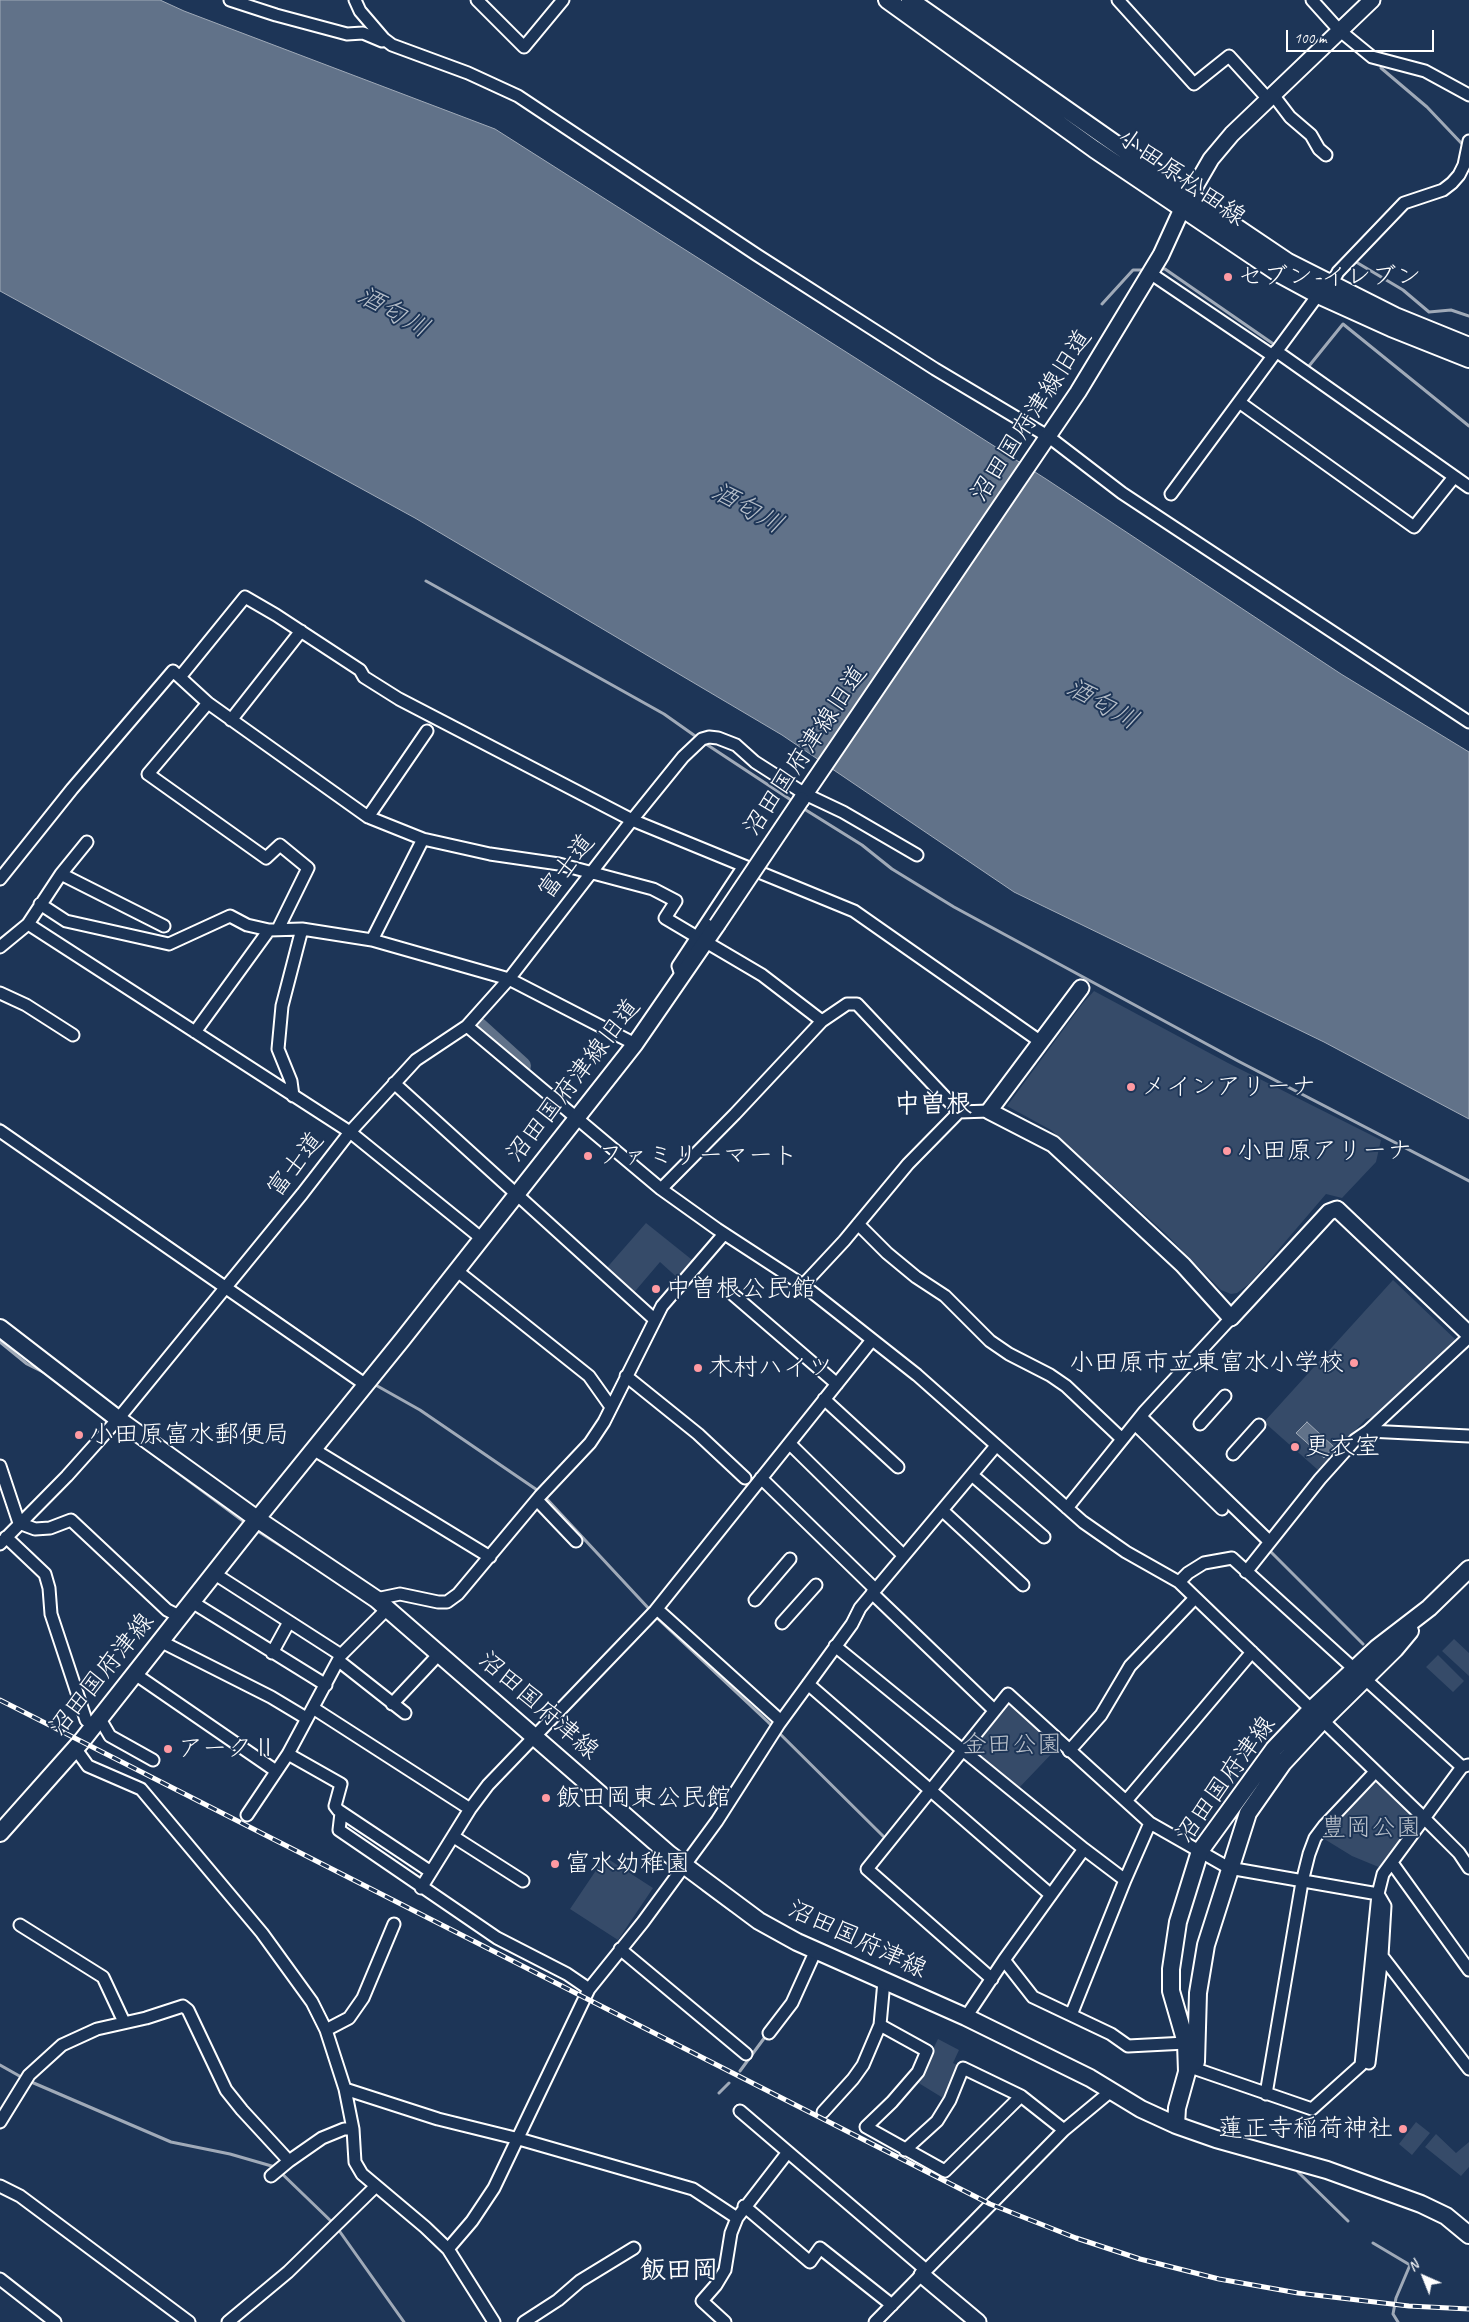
<!DOCTYPE html>
<meta charset="utf-8">
<style>
body{margin:0}
#map{position:relative;width:1469px;height:2322px;overflow:hidden;background:#1d3557;font-family:Caveat,sans-serif}
canvas{display:block}
.north{position:absolute;left:1399px;top:2252px;width:50px;height:50px;-webkit-text-stroke:4px #1d3557;paint-order:stroke;rotate:316deg;font-size:14px;font-weight:700;line-height:20px;text-align:center;color:#fff}
.north::after{content:'';display:block;margin:auto;width:18px;height:22px;background:#fff;clip-path:polygon(50% 0,100% 100%,50% 72%,0 100%)}
.scale{position:absolute;left:1286px;top:30px;width:148px;height:22px;box-sizing:border-box;border:2px solid #fff;border-top:0;padding-left:6px;font-size:15px;line-height:18px;white-space:nowrap;color:#fff;-webkit-text-stroke:4px #1d3557;paint-order:stroke}
</style>
<div id="map">
<canvas width="1469" height="2322"></canvas>
<div class="north">N</div>
<div class="scale">100 m</div>
</div>
<script>
const ctx = document.querySelector('canvas').getContext('2d');
ctx.lineJoin = 'round';
function fillPath(path, color) {
  ctx.fillStyle = color;
  ctx.fill(path, 'evenodd');
}
function toPath(rows) {
  const path = new Path2D();
  for (const r of rows) {
    path.moveTo(r[0], r[1]);
    for (let i = 2; i < r.length; i += 2) path.lineTo(r[i], r[i + 1]);
  }
  return path;
}
function trace(path, color, width, dash) {
  ctx.strokeStyle = color;
  ctx.lineWidth = width;
  ctx.lineCap = dash ? 'butt' : 'round';
  ctx.setLineDash(dash || []);
  ctx.stroke(path);
}
function write(font, color, halo, rows, align = 'center') {
  ctx.font = font + ' Caveat,"Klee One",sans-serif';
  ctx.lineWidth = 4;
  ctx.setLineDash([]);
  ctx.textBaseline = 'middle';
  ctx.strokeStyle = halo;
  ctx.fillStyle = color;
  for (const [text, x, y, turn = 0] of rows) {
    ctx.save();
    ctx.translate(x, y);
    ctx.rotate((+turn || 0) * Math.PI / 180);
    ctx.textAlign = isNaN(turn) ? turn : align;
    if (halo) ctx.strokeText(text, 0, 0);
    ctx.fillText(text, 0, 0);
    ctx.restore();
  }
}
fillPath(toPath([
 [1094,991,1228,1063,1381,1140,1376,1162,1342,1198,1326,1194,1249,1284,1237,1293,1231,1294,1221,1290,1166,1234,1051,1130,1007,1106,1083,1003],
 [646,1223,696,1263,681,1281,660,1262,631,1296,604,1271],
 [1393,1280,1456,1340,1376,1416,1366,1419,1318,1470,1264,1422],
 [1454,1639,1469,1653,1469,1676,1442,1651],
 [1438,1655,1464,1681,1453,1692,1426,1667],
 [1008,1699,1059,1746,1017,1790,966,1748],
 [1373,1778,1417,1820,1381,1868,1352,1856,1321,1837],
 [605,1857,653,1888,618,1940,570,1909],
 [938,2039,959,2050,953,2063,959,2066,943,2098,917,2082],
 [1416,2122,1430,2133,1412,2155,1399,2144],
 [1436,2134,1456,2153,1469,2142,1469,2167,1461,2176,1425,2147]
]), '#364b69');
const water = toPath([
 [0,0,160,0,184,11,495,129,1046,479,1341,674,1469,752,1469,1119,1324,1042,1014,892,782,735,415,518,0,291,0,0],
 [1307,1422,1334,1447,1324,1458,1296,1433,1307,1422]
]);
fillPath(water, '#617289');
trace(water, '#a0aab8', 1);
trace(toPath([
 [1381,68,1427,107,1464,146],
 [1356,262,1403,290,1429,312,1451,310,1469,316],
 [1158,269,1165,269,1405,435],
 [1102,304,1133,270,1146,270],
 [1309,366,1343,324,1469,426],
 [426,581,664,714,698,738],
 [703,742,794,802],
 [801,807,862,845,892,869,954,907,1238,1061,1469,1181],
 [0,1124,330,1353],
 [0,1342,27,1364,49,1375],
 [372,1383,420,1410,540,1492],
 [139,1444,247,1524],
 [1103,1472,1137,1431],
 [545,1497,651,1611],
 [1234,1515,1363,1644],
 [256,1530,314,1567],
 [655,1616,768,1722,883,1836],
 [703,1890,730,1910],
 [0,2065,23,2078],
 [740,2071,765,2037],
 [29,2081,171,2142,230,2154,275,2167,334,2224],
 [719,2093,729,2083],
 [1298,2172,1348,2221],
 [338,2229,404,2322],
 [1373,2243,1410,2265,1396,2298,1393,2314,1398,2322]
]), '#a0aab8', 3);
trace(toPath([
 [478,1026,522,1066]
]), '#617289', 18);
const minor = toPath([
 [230,0,276,15,347,34,363,33,382,41],
 [355,0,360,11,384,39,392,45,468,73,518,96,757,255,935,369,1049,437,1122,493,1469,722],
 [477,0,524,47,563,0],
 [1118,0,1194,84,1229,56,1269,100],
 [1312,0,1339,30,1372,57,1425,71,1469,95],
 [1274,96,1290,117,1311,135,1319,149,1326,155],
 [1150,273,1273,356],
 [1331,285,1338,272,1404,203,1443,190,1452,183,1459,175,1464,165,1469,141],
 [1276,351,1469,487],
 [1239,402,1414,527,1454,477],
 [1171,494,1318,295],
 [180,677,245,597,276,615,360,670,364,677,399,699,632,820,854,911,1041,1042],
 [208,703,148,774,266,858,280,845,308,868,278,929],
 [231,720,301,631],
 [368,817,427,731],
 [61,874,164,926],
 [0,879,72,789,173,671,208,703,368,817,423,839,490,854,559,864,653,889,676,901,665,918,697,937],
 [40,904,66,921,169,944,230,916,247,925,269,930,302,929,372,940,509,979,635,1044],
 [28,924,61,874,87,842],
 [372,940,423,839],
 [706,942,762,975,822,1021,847,1004,857,1004,959,1112],
 [0,947,28,924,350,1132,481,1238],
 [682,978,678,966,744,866],
 [0,993,26,1005,73,1035],
 [467,1026,661,1189,717,1229,803,1285,917,1375,1083,1522,1126,1552,1179,1582,1425,1819,1459,1853,1469,1868],
 [195,1032,269,930],
 [394,1083,654,1319],
 [293,1096,291,1081,278,1049,282,1006,302,929],
 [0,1131,366,1385],
 [661,1189,735,1114,822,1021],
 [858,1224,887,1253,916,1277,945,1296,990,1341,1009,1354,1050,1375,1066,1386,1122,1439],
 [456,1270,589,1376,611,1407],
 [803,1285,844,1241,908,1164,959,1112,989,1111],
 [729,1291,837,1384],
 [626,1376,698,1434,745,1478],
 [824,1399,898,1467],
 [1141,1417,1270,1542],
 [1135,1424,1222,1509],
 [1200,1424,1225,1396],
 [1368,1431,1469,1337],
 [790,1444,903,1555],
 [313,1449,490,1557],
 [1233,1454,1259,1425],
 [0,1466,19,1523,35,1529,50,1528,71,1520,167,1610,181,1617],
 [972,1475,1044,1537],
 [761,1478,875,1589],
 [537,1500,576,1541],
 [1067,1508,1145,1411,1231,1318],
 [943,1511,1023,1585],
 [6,1537,45,1574,49,1588,51,1614,86,1720,94,1726],
 [0,1544,67,1476,118,1419,302,1194,350,1132,416,1060,467,1026,509,979,632,820,683,757,702,739,709,737,718,738,736,745,755,762,805,794,843,812,917,855],
 [1246,1572,1320,1479,1355,1440,1368,1431,1469,1436],
 [215,1574,341,1655],
 [1179,1582,1188,1573,1204,1563,1232,1558,1462,1767],
 [872,1593,994,1710],
 [376,1599,400,1594,438,1602,447,1602,458,1594,540,1496,590,1443,604,1422,662,1306,724,1234],
 [755,1600,790,1559],
 [192,1602,326,1685],
 [657,1609,781,1721],
 [782,1623,816,1585],
 [162,1642,271,1697,306,1718],
 [835,1646,1084,1849],
 [272,1653,289,1622],
 [339,1661,405,1713],
 [135,1674,276,1771],
 [808,1684,1051,1895],
 [392,1704,440,1653],
 [313,1708,470,1809],
 [100,1719,110,1736,153,1760],
 [75,1748,88,1766,141,1789,262,1933,312,2002,326,2030,345,2089,353,2129,355,2162,362,2174,425,2227,448,2249,494,2322],
 [1069,1751,1101,1715,1130,1666,1195,1598],
 [288,1754,341,1784,335,1806,338,1810,431,1872],
 [1126,1801,1252,1652],
 [341,1813,339,1830,497,1938,567,1974,589,1989],
 [247,1815,288,1754,341,1655,388,1608],
 [454,1837,523,1881],
 [1392,1863,1469,1970],
 [421,1888,470,1809,488,1785,655,1611,872,1340],
 [20,1925,103,1977,124,2022],
 [620,1949,746,2054],
 [1382,1956,1469,2069],
 [1004,1960,1033,1997,1111,2034,1128,2046,1186,2043],
 [992,1979,867,1869,1008,1694,1150,1823],
 [1071,2015,1125,1880],
 [966,2017,1004,1960,1084,1849,1125,1880,1150,1823,1229,1868,1378,1894,1361,2065,1312,2109,1196,2069],
 [880,2025,927,2051,918,2072,892,2102,866,2127,945,2171,1021,2096],
 [326,2030,349,2018,363,1998,394,1924],
 [769,2033,792,2003,816,1950],
 [1369,2063,1382,1956,1385,1906,1378,1894,1383,1874,1462,1767,1468,1765],
 [345,2089,438,2119,519,2139,693,2189,737,2218],
 [1266,2094,1302,1882,1309,1854,1315,1838,1324,1826,1375,1772],
 [740,2111,926,2270],
 [823,2112,853,2079,863,2065,880,2025,884,1981],
 [0,2122,29,2075,62,2045,97,2029,146,2018,183,2006,188,2010,226,2090,242,2110,289,2161],
 [905,2150,937,2121,950,2100,963,2068,1021,2096,1064,2130],
 [271,2176,289,2161,322,2138,344,2129,353,2129],
 [0,2186,20,2196,189,2322],
 [744,2206,810,2262,820,2248,892,2305],
 [448,2249,472,2221,494,2188,589,1989,643,1922,717,1821,779,1724,852,1624,860,1608,995,1447],
 [0,2279,55,2322],
 [228,2322,288,2272,376,2186],
 [524,2322,558,2300,580,2281,634,2248],
 [725,2322,702,2301,716,2285,725,2270,731,2233,737,2218,788,2152],
 [875,2322,1064,2130,1111,2091]
]);
const tertiary = toPath([
 [801,800,1078,392,1161,255,1182,209,1211,159,1232,134,1372,0],
 [1081,988,989,1111,1053,1144,1183,1265,1231,1318,1329,1212,1337,1209,1469,1334],
 [257,1519,402,1340,635,1044,717,925],
 [922,2275,978,2322]
]);
const secondary = toPath([
 [887,0,1094,149,1281,275,1318,295,1391,328,1469,359],
 [910,0,1190,196,1288,262,1395,316,1469,346],
 [0,1328,118,1419,257,1519,376,1599,669,1854,759,1921,797,1942,966,2017,1090,2078,1141,2109,1176,2125,1216,2139,1327,2170,1421,2204,1446,2216,1469,2235],
 [0,1833,81,1742,257,1519],
 [1196,2062,1198,1993,1206,1945,1248,1813,1283,1763,1322,1721,1395,1649,1410,1631],
 [1176,2125,1177,2108,1187,2072,1186,2043,1171,1991,1171,1969,1178,1922,1200,1851,1274,1749,1311,1710,1377,1648,1429,1608,1469,1569]
]);
trace(minor, '#fff', 15);
trace(tertiary, '#fff', 19);
trace(secondary, '#fff', 20);
trace(minor, '#1d3557', 11);
trace(tertiary, '#1d3557', 15);
trace(secondary, '#1d3557', 16);
const rail = toPath([
 [0,1700,990,2204,1076,2238,1140,2259,1219,2279,1298,2293,1409,2306,1469,2309]
]);
trace(rail, '#fff', 5);
trace(rail, '#1d3557', 3, [9]);
const tertiaryBridge = toPath([
 [717,925,801,800]
]);
trace(tertiaryBridge, '#fff', 19, []);
trace(tertiaryBridge, '#1d3557', 15);
for (const [x, y, r, color] of [
 [1228,277,5,"#ff9aa2"],
 [1131,1087,5,"#ff9aa2"],
 [1227,1151,5,"#ff9aa2"],
 [588,1156,5,"#ff9aa2"],
 [656,1289,5,"#ff9aa2"],
 [1354,1363,5,"#ff9aa2"],
 [698,1368,5,"#ff9aa2"],
 [79,1435,5,"#ff9aa2"],
 [1295,1447,5,"#ff9aa2"],
 [168,1749,5,"#ff9aa2"],
 [546,1798,5,"#ff9aa2"],
 [555,1864,5,"#ff9aa2"],
 [1403,2129,5,"#ff9aa2"]
]) {
  const dot = new Path2D();
  dot.arc(x, y, r, 0, 2 * Math.PI);
  ctx.fillStyle = color;
  ctx.fill(dot);
  trace(dot, '#1d3557', 2);
}
write('25px', '#fff', '#1d3557', [
 ["小田原松田線",1181,178,35],
 ["沼田国府津線旧道",1032,416,-57],
 ["沼田国府津線旧道",806,751,-56],
 ["富士道",567,867,-52],
 ["沼田国府津線旧道",574,1081,-52],
 ["富士道",296,1165,-52],
 ["沼田国府津線",102,1675,-51],
 ["沼田国府津線",538,1706,41],
 ["沼田国府津線",1226,1780,-54],
 ["沼田国府津線",857,1940,25]
]);
write('25px', '#fff', '#1d3557', [
 ["セブン-イレブン",1238,277],
 ["メインアリーナ",1141,1087],
 ["小田原アリーナ",1237,1151],
 ["ファミリーマート",598,1156],
 ["中曽根公民館",666,1289],
 ["小田原市立東富水小学校",1344,1363,"right"],
 ["木村ハイツ",708,1368],
 ["小田原富水郵便局",89,1435],
 ["更衣室",1305,1447],
 ["アークⅡ",178,1749],
 ["飯田岡東公民館",556,1798],
 ["富水幼稚園",565,1864],
 ["蓮正寺稲荷神社",1393,2129,"right"]
], 'left');
write('25px', '#b9c0ca', '#1d3557', [
 ["金田公園",1012,1745],
 ["豊岡公園",1371,1828]
]);
write('italic 26px', '#b8c0ca', '#1d3557', [
 ["酒匂川",393,313,29],
 ["酒匂川",747,509,29],
 ["酒匂川",1102,705,29]
]);
write('bold 26px', '#fff', '#1d3557', [
 ["中曽根",933,1105],
 ["飯田岡",679,2271]
]);
</script>
